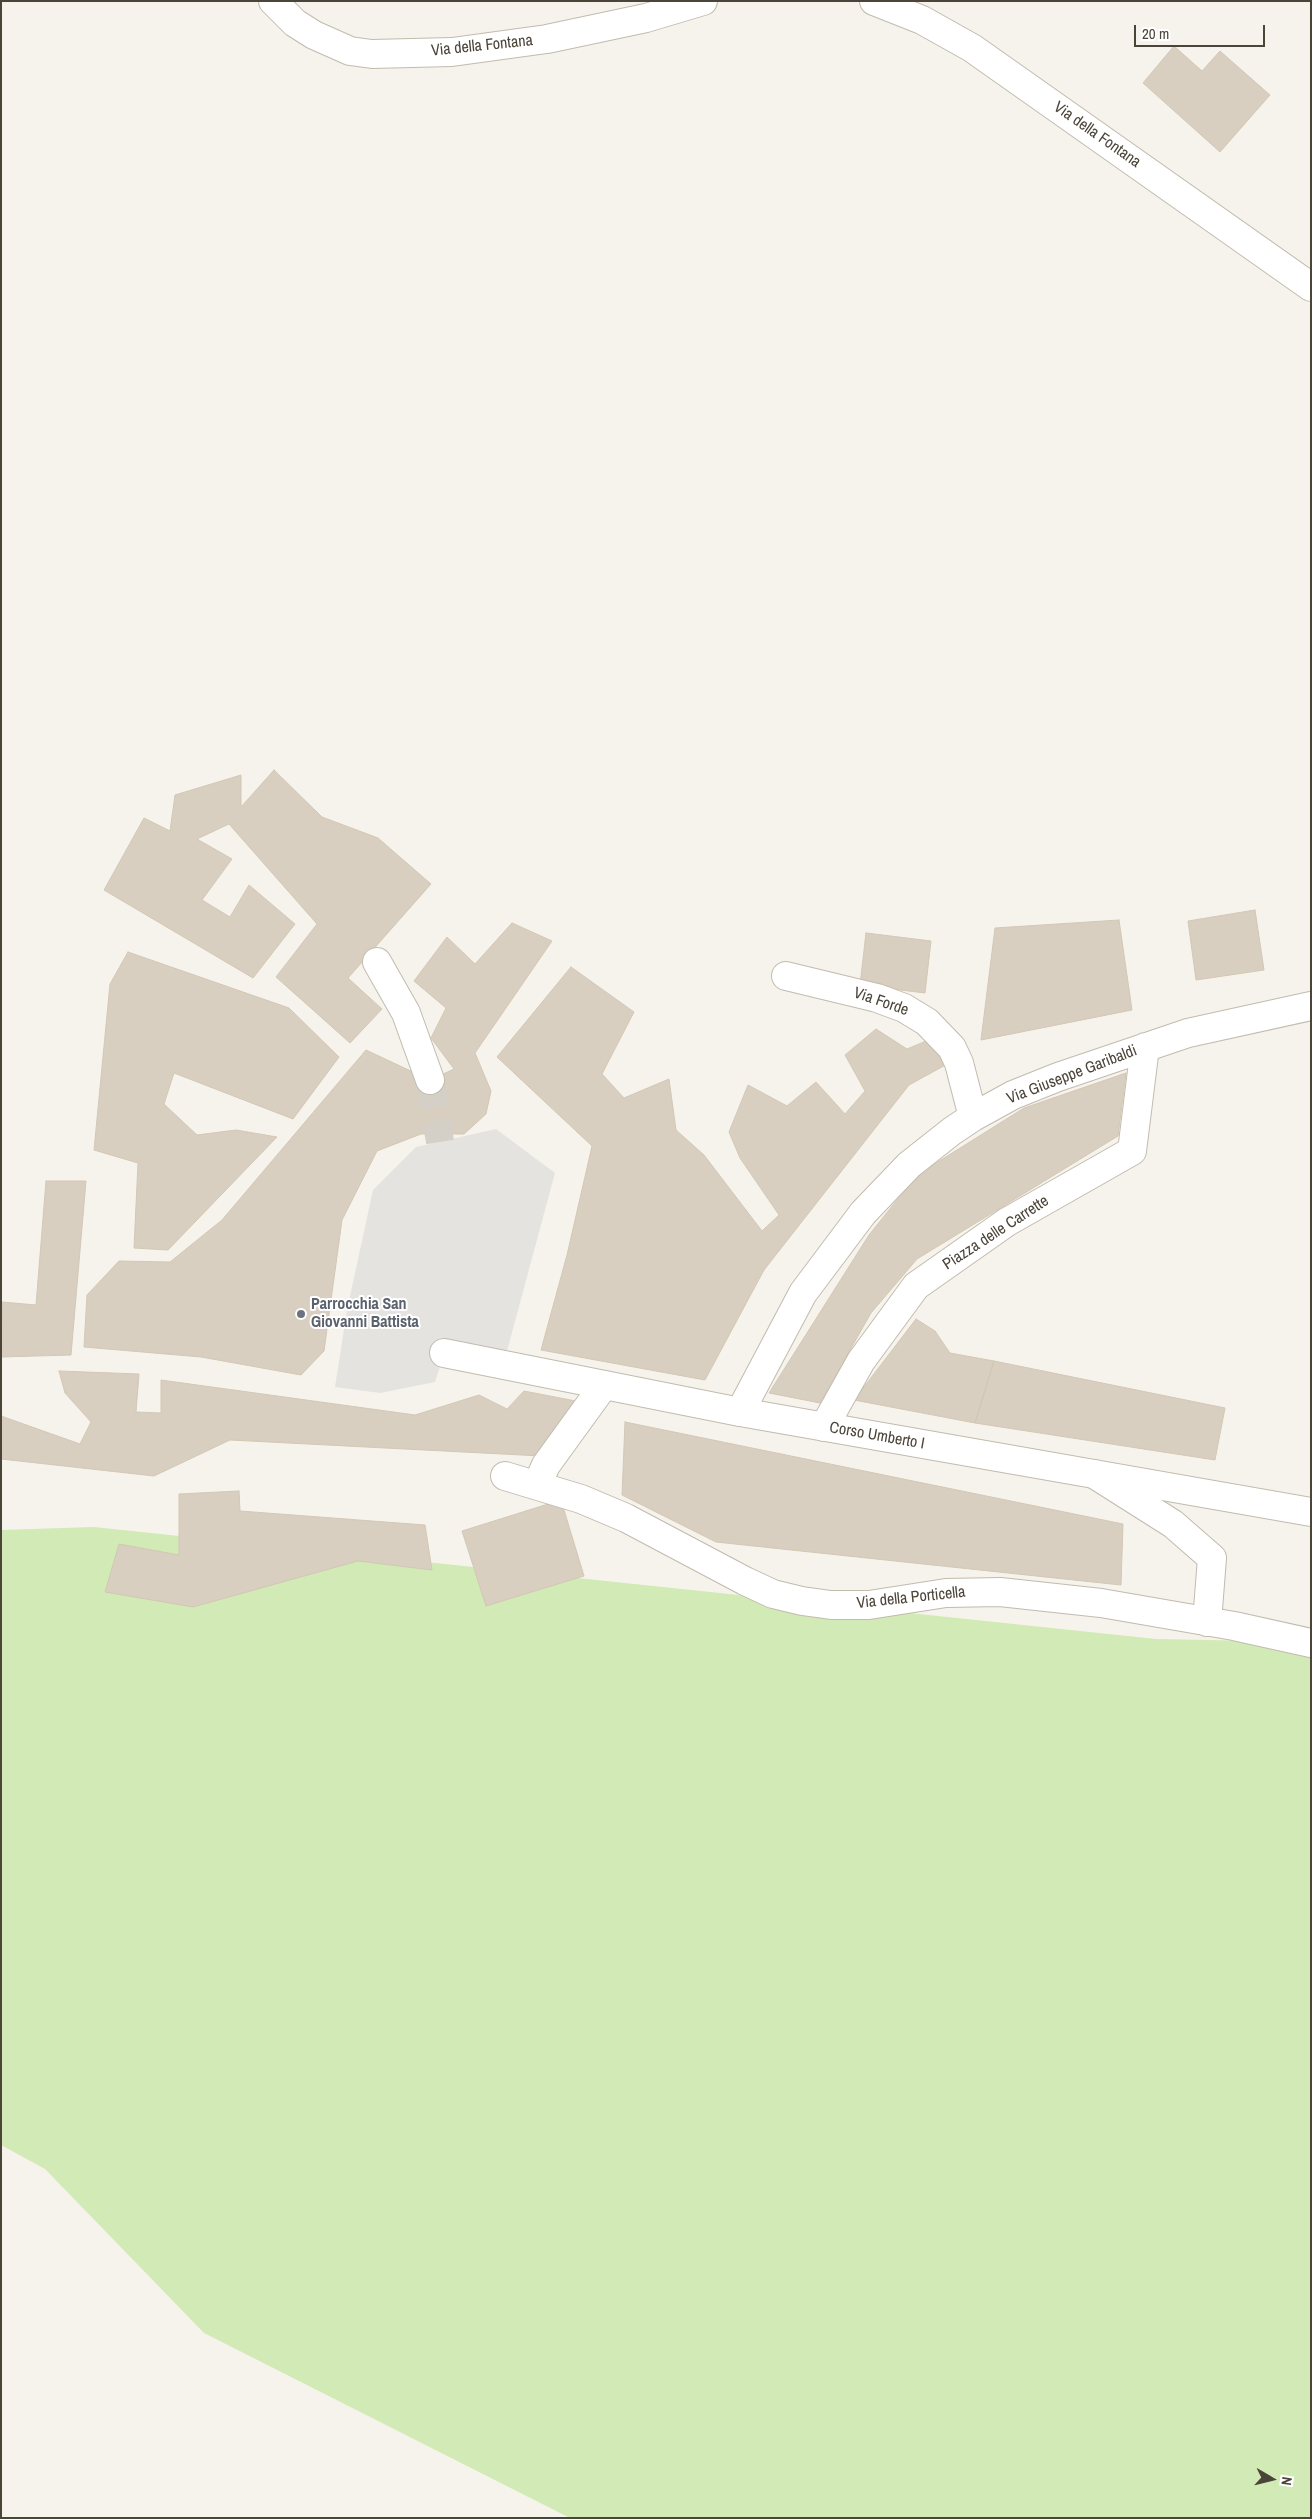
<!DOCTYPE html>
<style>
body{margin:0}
#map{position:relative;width:1312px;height:2519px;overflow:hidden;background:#f6f3ec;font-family:"Archivo Narrow",sans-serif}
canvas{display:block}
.frame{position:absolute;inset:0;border:2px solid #4b4439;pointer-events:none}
.north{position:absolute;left:1247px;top:2454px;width:50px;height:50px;-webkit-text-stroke:4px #fff;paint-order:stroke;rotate:98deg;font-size:14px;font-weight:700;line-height:20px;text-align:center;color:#4b4439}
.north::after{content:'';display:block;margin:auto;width:18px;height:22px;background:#4b4439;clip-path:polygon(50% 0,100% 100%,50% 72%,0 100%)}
.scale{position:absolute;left:1134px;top:25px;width:131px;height:22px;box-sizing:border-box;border:2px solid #4b4439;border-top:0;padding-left:6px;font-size:15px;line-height:18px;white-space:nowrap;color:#4b4439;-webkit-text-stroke:4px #fff;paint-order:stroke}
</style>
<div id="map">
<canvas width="1312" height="2519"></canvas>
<div class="frame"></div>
<div class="north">N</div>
<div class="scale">20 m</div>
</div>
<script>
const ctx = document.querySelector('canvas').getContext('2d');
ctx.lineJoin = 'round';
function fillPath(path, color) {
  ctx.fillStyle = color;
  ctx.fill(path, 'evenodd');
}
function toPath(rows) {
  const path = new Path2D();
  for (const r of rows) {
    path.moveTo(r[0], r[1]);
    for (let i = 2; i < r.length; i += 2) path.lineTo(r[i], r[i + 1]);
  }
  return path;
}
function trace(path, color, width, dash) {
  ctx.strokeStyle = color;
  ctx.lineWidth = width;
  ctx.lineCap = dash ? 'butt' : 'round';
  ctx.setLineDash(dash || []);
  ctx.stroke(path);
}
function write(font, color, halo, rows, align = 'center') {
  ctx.font = font + ' "Archivo Narrow",sans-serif';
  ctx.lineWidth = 4;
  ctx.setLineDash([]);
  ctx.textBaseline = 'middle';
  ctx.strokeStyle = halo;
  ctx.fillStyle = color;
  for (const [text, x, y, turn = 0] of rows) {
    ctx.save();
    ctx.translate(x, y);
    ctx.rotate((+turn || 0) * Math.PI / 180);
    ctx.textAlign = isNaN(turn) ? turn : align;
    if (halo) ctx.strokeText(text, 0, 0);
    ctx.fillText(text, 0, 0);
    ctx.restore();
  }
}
fillPath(toPath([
 [94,1527,1156,1639,1311,1642,1311,2518,570,2518,204,2333,45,2169,1,2145,1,1530]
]), '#d2eab5');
fillPath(toPath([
 [496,1129,555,1173,507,1351,448,1341,435,1382,380,1393,335,1387,347,1310,373,1190,416,1147]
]), '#e5e3e0');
const building = toPath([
 [1174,46,1202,71,1220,51,1270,95,1220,152,1143,83,1174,46],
 [274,770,322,817,378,838,431,884,348,978,382,1009,350,1043,276,977,317,924,229,824,197,839,232,859,202,900,230,917,249,885,295,924,253,978,104,890,144,818,170,831,175,795,241,775,241,807,274,770],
 [1255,910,1264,970,1196,980,1188,921,1255,910],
 [1119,920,1132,1010,981,1040,995,928,1119,920],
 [512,923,552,941,475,1053,491,1091,486,1114,464,1134,421,1134,377,1151,342,1220,324,1351,301,1375,201,1357,84,1347,87,1295,119,1261,170,1262,222,1220,366,1050,430,1080,454,1069,431,1038,446,1008,414,981,447,937,475,964,512,923],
 [866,933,931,941,925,993,860,985,866,933],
 [128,952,289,1008,339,1057,293,1119,174,1073,164,1104,197,1135,236,1130,277,1137,168,1250,134,1248,138,1163,94,1150,110,984,128,952],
 [571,967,634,1012,602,1074,624,1098,669,1079,676,1130,704,1155,762,1231,779,1215,740,1158,729,1132,748,1085,787,1106,816,1082,845,1114,865,1091,845,1055,876,1029,907,1049,931,1039,951,1062,909,1085,764,1270,705,1380,541,1350,567,1255,592,1146,497,1057,571,967],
 [1126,1073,1118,1136,917,1259,871,1313,820,1403,769,1393,869,1235,917,1175,1024,1108,1126,1073],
 [46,1181,86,1181,71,1355,1,1357,2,1302,36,1305,46,1181],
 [916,1319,935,1331,950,1353,994,1361,975,1423,854,1400,916,1319],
 [994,1361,1225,1408,1215,1460,975,1423,994,1361],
 [59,1371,139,1374,136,1412,161,1413,161,1380,415,1415,479,1395,507,1409,524,1391,581,1402,541,1456,230,1440,154,1476,1,1459,1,1416,80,1444,91,1422,65,1393,59,1371],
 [625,1422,1123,1524,1121,1585,716,1542,622,1495,625,1422],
 [239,1491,240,1511,425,1525,432,1570,358,1561,193,1607,105,1592,119,1544,179,1555,179,1494,239,1491],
 [561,1500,584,1576,486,1606,462,1531,561,1500]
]);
fillPath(building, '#d8cfc1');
trace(building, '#d3c7b4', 1);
trace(toPath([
 [430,1080,440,1142]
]), '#d4d0c8', 28, [28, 14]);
const pedestrian = toPath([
 [377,962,406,1013,430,1080],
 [537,1485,546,1465,604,1385]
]);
const minor = toPath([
 [273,1,295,23,314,35,350,51,372,54,452,52,547,39,646,18,703,1],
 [874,1,922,20,972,48,1311,287],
 [786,976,877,998,904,1008,927,1022,952,1048,959,1063,973,1117],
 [740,1412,803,1293,863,1213,909,1165,952,1131,973,1117,1013,1095,1058,1077,1188,1033,1311,1006],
 [824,1427,861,1361,916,1286,1007,1222,1132,1151,1145,1047],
 [1094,1474,1173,1524,1212,1558,1207,1622],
 [505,1476,581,1499,626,1518,745,1581,773,1594,802,1601,831,1605,869,1605,946,1593,1000,1592,1101,1603,1234,1626,1311,1643]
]);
const tertiary = toPath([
 [444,1353,740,1412,1311,1512]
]);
trace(pedestrian, '#c2bbae', 30);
trace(minor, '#c2bbae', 30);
trace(tertiary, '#c2bbae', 30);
trace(pedestrian, '#fff', 28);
trace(minor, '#fff', 28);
trace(tertiary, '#fff', 28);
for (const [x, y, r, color] of [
 [301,1314,5,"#6b7280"]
]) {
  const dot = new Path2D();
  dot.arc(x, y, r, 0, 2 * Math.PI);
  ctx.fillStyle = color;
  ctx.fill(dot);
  trace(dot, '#fff', 2);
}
write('16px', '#4b4439', '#fff', [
 ["Via della Fontana",482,46,-6],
 ["Via della Fontana",1097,135,35],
 ["Via Forde",881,1002,19],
 ["Via Giuseppe Garibaldi",1072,1075,-21],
 ["Piazza delle Carrette",996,1233,-33],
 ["Corso Umberto I",877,1436,10],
 ["Via della Porticella",911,1598,-6]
]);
write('bold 16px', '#5b616d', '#fff', [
 ["Parrocchia San",311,1305],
 ["Giovanni Battista",311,1323]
], 'left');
</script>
